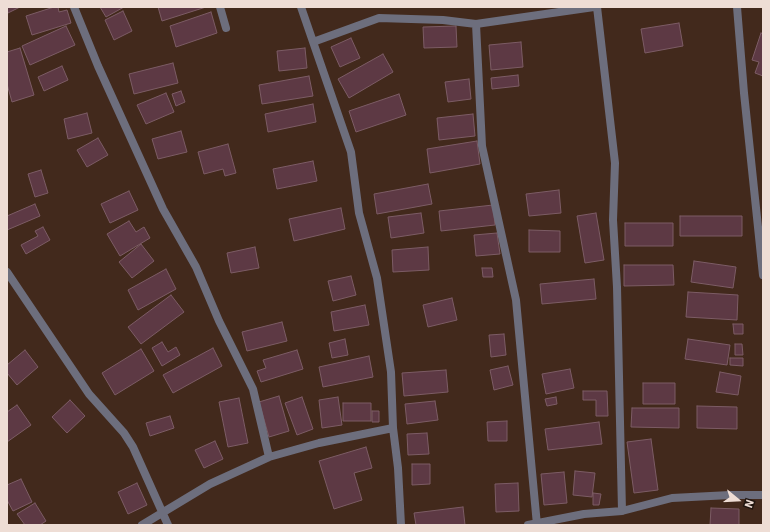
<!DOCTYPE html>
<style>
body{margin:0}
#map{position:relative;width:770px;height:532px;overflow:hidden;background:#42291c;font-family:"IBM Plex Sans",sans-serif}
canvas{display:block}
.frame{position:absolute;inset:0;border:8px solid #eeddd5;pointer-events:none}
.north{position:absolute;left:718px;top:480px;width:40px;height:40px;-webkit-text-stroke:3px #20150f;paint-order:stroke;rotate:108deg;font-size:11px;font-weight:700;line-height:16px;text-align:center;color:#eeddd5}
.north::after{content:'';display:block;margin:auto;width:14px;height:18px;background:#eeddd5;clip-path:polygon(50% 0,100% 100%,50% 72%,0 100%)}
</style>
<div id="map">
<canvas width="770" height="532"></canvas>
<div class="frame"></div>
<div class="north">N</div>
</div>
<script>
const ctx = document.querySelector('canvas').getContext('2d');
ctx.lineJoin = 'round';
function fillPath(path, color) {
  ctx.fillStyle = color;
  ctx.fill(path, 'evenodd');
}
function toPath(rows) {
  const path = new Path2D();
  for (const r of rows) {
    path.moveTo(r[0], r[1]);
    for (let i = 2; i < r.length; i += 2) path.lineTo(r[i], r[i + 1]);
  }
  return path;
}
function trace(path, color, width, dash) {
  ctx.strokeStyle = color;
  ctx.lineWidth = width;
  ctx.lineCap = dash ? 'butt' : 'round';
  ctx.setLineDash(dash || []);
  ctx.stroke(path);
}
const building = toPath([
 [7,7,20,7,8,13,7,7],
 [54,7,58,7,59,12,67,10,71,23,32,35,26,16,54,7],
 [100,7,124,7,106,17,100,7],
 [158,7,206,7,162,21,158,7],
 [123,11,132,31,114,40,105,20,123,11],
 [211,12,217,33,176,47,170,26,211,12],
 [679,23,683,46,645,53,641,29,679,23],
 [66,26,75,45,30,65,22,46,66,26],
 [456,26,457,47,424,48,423,27,456,26],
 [761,33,763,34,763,76,755,73,759,62,752,60,761,33],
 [351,38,360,58,340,67,331,47,351,38],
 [521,42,523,67,491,70,489,45,521,42],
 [20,48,34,95,12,102,7,84,7,52,20,48],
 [305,48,307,68,279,71,277,51,305,48],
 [383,54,393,72,349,98,338,79,383,54],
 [173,63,178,83,134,94,129,74,173,63],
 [62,66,68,80,44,91,38,77,62,66],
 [518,75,519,86,492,89,491,78,518,75],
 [309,76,313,96,262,104,259,85,309,76],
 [469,79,471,99,448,102,445,82,469,79],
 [181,91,185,102,176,106,172,94,181,91],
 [166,93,174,112,146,124,137,105,166,93],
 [399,94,406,115,356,132,349,111,399,94],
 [313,104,316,122,268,132,265,114,313,104],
 [87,113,92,133,68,139,64,119,87,113],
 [473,114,475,136,439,140,437,118,473,114],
 [181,131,187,152,158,159,152,139,181,131],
 [98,138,108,155,87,167,77,150,98,138],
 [477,141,480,164,430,173,427,149,477,141],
 [228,144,236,173,225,176,223,169,204,174,198,152,228,144],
 [313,161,317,181,277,189,273,169,313,161],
 [41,170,48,193,35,197,28,174,41,170],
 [428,184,432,204,377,214,374,194,428,184],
 [559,190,561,213,529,216,526,194,559,190],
 [129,191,138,210,110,223,101,204,129,191],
 [35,204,40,216,7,230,7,216,35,204],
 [493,205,495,225,441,231,439,211,493,205],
 [341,208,345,229,294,241,289,219,341,208],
 [421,213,424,233,391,238,388,217,421,213],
 [596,213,604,260,585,263,577,216,596,213],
 [680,216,742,216,742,236,680,236,680,216],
 [129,221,136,232,144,227,150,238,120,256,107,234,129,221],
 [625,223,673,223,673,246,625,246,625,223],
 [43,227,50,240,26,254,21,245,38,236,35,231,43,227],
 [529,230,560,231,560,252,529,252,529,230],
 [497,233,500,254,476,256,474,235,497,233],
 [141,244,154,261,132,278,119,262,141,244],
 [255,247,259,268,231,273,227,253,255,247],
 [428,247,429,270,393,272,392,250,428,247],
 [694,261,736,267,733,288,691,282,694,261],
 [624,265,673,265,674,285,624,286,624,265],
 [482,268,492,268,493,277,483,277,482,268],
 [166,269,176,289,138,310,128,290,166,269],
 [351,276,356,295,333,301,328,281,351,276],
 [594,279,596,299,542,304,540,284,594,279],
 [688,292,738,295,737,320,686,317,688,292],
 [171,295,184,312,141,344,128,327,171,295],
 [452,298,457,320,428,327,423,305,452,298],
 [365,305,369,325,334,331,331,312,365,305],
 [282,322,287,341,247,351,242,332,282,322],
 [733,324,743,324,743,334,734,334,733,324],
 [504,334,506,355,491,357,489,335,504,334],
 [345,339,348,355,332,358,329,343,345,339],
 [688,339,730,345,727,365,685,359,688,339],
 [162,342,168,352,176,347,180,355,162,366,152,348,162,342],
 [735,344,742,344,743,355,735,355,735,344],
 [213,348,222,366,173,393,163,375,213,348],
 [141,349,154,371,115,395,102,373,141,349],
 [25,350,38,367,17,385,7,373,7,365,25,350],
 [297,350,303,369,261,382,257,371,266,368,263,360,297,350],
 [369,356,373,377,323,387,319,367,369,356],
 [730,358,743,358,743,366,730,365,730,358],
 [508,366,513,385,494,390,490,370,508,366],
 [570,369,574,388,546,394,542,374,570,369],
 [446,370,448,392,404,396,402,373,446,370],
 [720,372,741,376,738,395,716,392,720,372],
 [643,383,675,383,675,404,643,404,643,383],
 [583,391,607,391,608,416,596,416,596,400,583,400,583,391],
 [279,396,289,431,269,437,259,402,279,396],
 [302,397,313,429,297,435,285,403,302,397],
 [338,397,342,425,322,428,319,400,338,397],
 [556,397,557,404,547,406,545,399,556,397],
 [239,398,248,443,228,447,219,402,239,398],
 [70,400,85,416,67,433,52,417,70,400],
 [435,401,438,420,407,424,405,404,435,401],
 [343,403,371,403,371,421,343,421,343,403],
 [17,405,31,425,7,442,7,412,17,405],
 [697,406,737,407,737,429,697,428,697,406],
 [632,408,679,408,679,428,631,427,632,408],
 [372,411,379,411,379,422,372,422,372,411],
 [170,416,174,428,150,436,146,423,170,416],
 [507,421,507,441,488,441,487,422,507,421],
 [599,422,602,444,548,450,545,429,599,422],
 [427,433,429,454,408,455,407,434,427,433],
 [651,439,658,490,634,493,627,442,651,439],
 [215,441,223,459,204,468,195,450,215,441],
 [366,447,372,468,354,473,362,500,334,509,319,461,366,447],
 [412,464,430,464,430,484,412,485,412,464],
 [575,471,595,473,592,497,573,495,575,471],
 [564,472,567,503,544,505,541,474,564,472],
 [21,479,32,502,13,511,7,500,7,485,21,479],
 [137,483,147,505,128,514,118,492,137,483],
 [518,483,519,511,496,512,495,484,518,483],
 [593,493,601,494,599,505,593,505,593,493],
 [35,503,46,521,40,525,25,525,17,514,35,503],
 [463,507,465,525,416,525,414,513,463,507],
 [711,508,739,509,739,525,710,525,711,508]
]);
fillPath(building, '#5d3944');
trace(building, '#7c5c65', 1);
trace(toPath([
 [74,7,98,66,163,209,196,267,219,321,253,389,269,457],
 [220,7,226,28],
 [301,7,351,152,359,213,377,278,391,372,393,428,398,468,401,525],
 [597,7,615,163,613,220,617,287,622,511],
 [737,7,744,93,763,275],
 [476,24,482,146,516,300,537,525],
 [313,42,379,18,443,20,476,24,594,7],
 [7,272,89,394,124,433,133,447,168,525],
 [142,525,210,484,269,457,319,443,393,428],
 [528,525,584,514,622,511,672,498,730,495,763,495]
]), '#6d6e7d', 8);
</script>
